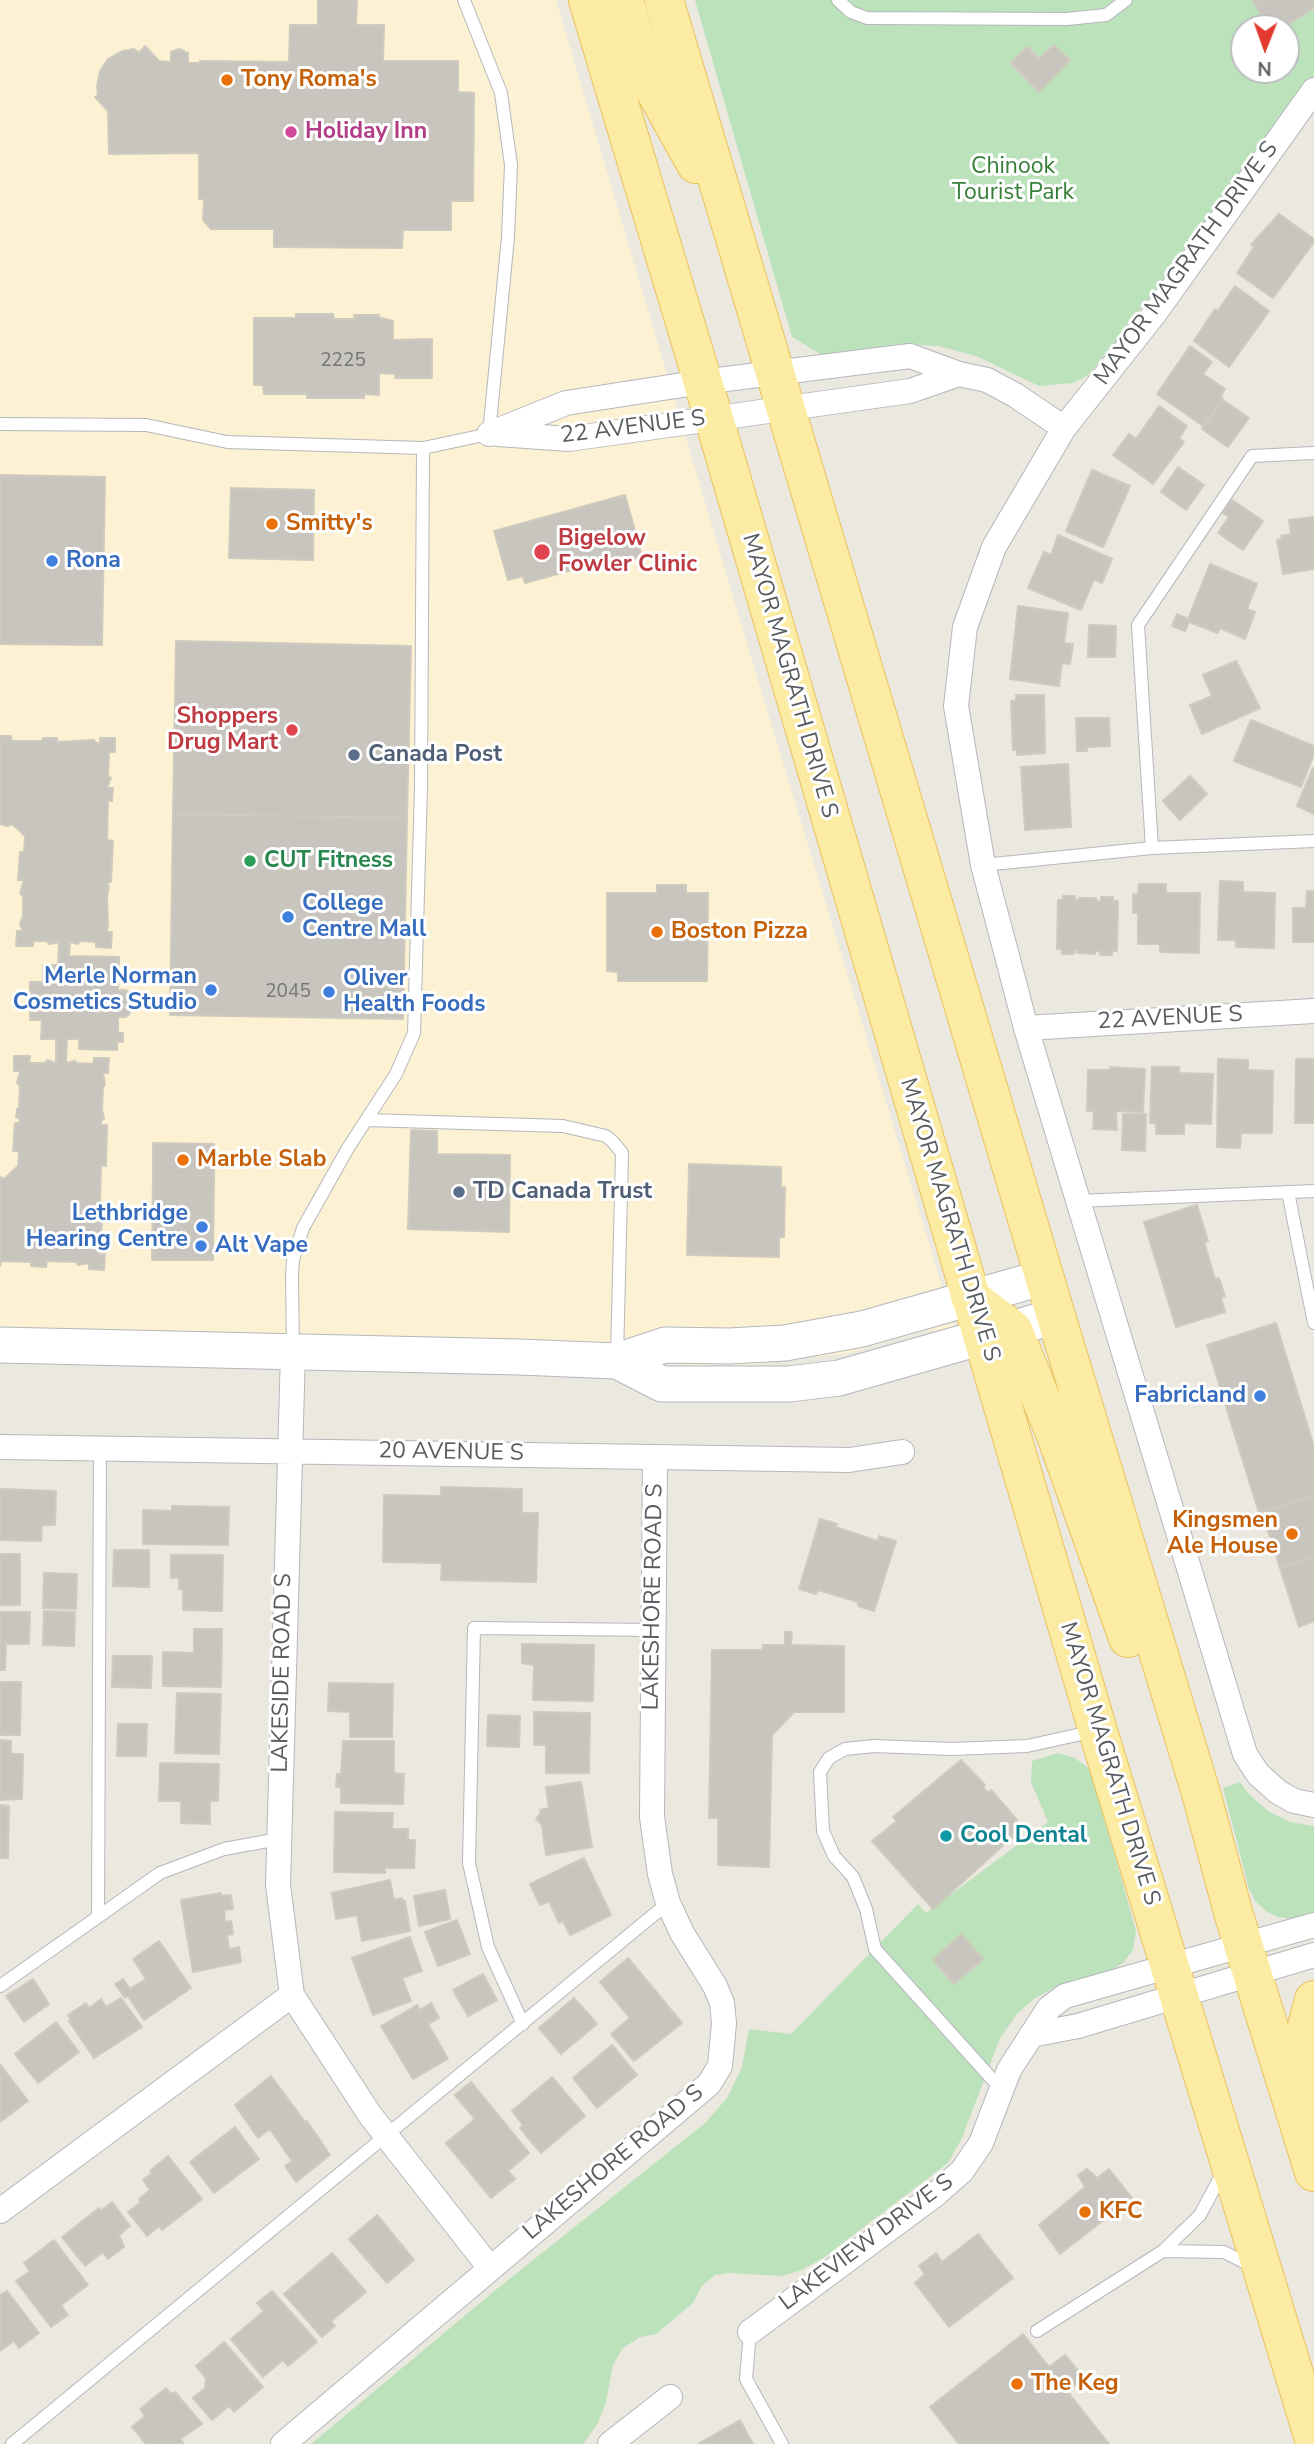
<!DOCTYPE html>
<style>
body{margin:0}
#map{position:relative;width:1314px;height:2444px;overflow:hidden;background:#ebe8df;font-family:"Nunito Sans",sans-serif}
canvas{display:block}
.north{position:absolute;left:1230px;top:14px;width:70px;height:70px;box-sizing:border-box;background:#fff;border:2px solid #bcbebf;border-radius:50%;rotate:181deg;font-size:19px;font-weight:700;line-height:28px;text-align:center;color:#585c60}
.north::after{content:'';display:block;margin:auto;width:24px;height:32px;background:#e23a2e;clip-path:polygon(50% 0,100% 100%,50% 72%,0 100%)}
</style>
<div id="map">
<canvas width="1314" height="2444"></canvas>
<div class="north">N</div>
</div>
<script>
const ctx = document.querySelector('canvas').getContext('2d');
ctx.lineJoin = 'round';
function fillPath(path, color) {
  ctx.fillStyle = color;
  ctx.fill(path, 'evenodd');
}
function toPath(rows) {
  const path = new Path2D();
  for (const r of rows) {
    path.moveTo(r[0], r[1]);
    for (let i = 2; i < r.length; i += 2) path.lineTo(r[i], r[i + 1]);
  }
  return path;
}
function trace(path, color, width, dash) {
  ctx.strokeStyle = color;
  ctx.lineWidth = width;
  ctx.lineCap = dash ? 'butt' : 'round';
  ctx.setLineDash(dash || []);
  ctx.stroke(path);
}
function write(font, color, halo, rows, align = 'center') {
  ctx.font = font + ' "Nunito Sans",sans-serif';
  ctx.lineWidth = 6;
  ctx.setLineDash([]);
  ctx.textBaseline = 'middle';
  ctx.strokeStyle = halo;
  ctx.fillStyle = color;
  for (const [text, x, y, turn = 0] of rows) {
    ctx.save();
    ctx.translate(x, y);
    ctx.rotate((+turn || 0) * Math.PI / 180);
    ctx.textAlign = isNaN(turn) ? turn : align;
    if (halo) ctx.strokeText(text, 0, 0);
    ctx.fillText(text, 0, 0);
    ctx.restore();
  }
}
fillPath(toPath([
 [0,0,556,0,748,647,955,1329,924,1331,849,1353,749,1365,691,1365,617,1361,0,1345]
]), '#fcf2d3');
fillPath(toPath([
 [695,0,1314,0,1314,79,1112,347,1087,376,1073,383,1039,386,976,356,938,346,899,344,822,355,792,337],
 [1244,28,1286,28,1286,70,1244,70],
 [1058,1753,1075,1758,1091,1770,1136,1931,1133,1950,1123,1963,1109,1972,1057,1986,1034,1999,1017,2014,1000,2038,962,2138,948,2163,823,2258,802,2270,782,2276,729,2273,715,2275,702,2286,693,2303,656,2334,640,2337,623,2348,613,2365,606,2402,598,2423,583,2444,311,2444,498,2288,705,2123,727,2098,742,2067,749,2029,791,2034,918,1904,926,1913,1048,1822,1031,1782,1032,1761],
 [1240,1782,1249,1794,1268,1811,1290,1822,1314,1826,1314,1912,1292,1919,1278,1917,1266,1911,1256,1902,1249,1889,1223,1788]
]), '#bce2bc');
const building = toPath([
 [318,0,357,0,356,25,384,25,383,61,458,61,458,92,474,93,473,201,451,201,451,230,403,230,402,248,274,247,274,229,211,229,203,220,204,199,199,199,199,153,109,154,108,111,95,97,98,95,97,86,100,71,108,59,123,51,134,49,139,53,145,46,159,61,171,62,171,52,179,49,188,53,188,63,200,63,200,61,289,62,290,25,318,25,318,0],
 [1252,0,1314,0,1314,8,1282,28,1270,28,1252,0],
 [1054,45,1070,60,1039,92,1011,63,1027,47,1039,59,1054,45],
 [1279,214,1314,239,1314,242,1273,298,1237,273,1254,247,1251,245,1279,214],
 [1235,286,1269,311,1229,367,1194,341,1215,309,1218,311,1235,286],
 [296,314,333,314,334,319,355,319,354,315,379,315,378,317,393,321,393,340,432,339,432,378,395,378,396,374,379,373,379,395,364,394,364,398,307,398,307,394,264,394,263,385,254,385,254,318,296,318,296,314],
 [1190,346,1212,362,1203,374,1225,389,1220,397,1223,398,1203,426,1157,394,1190,346],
 [1223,400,1249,418,1228,447,1202,429,1223,400],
 [1159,406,1187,426,1179,438,1184,442,1153,484,1113,455,1129,434,1136,439,1159,406],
 [1178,467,1204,485,1186,510,1161,492,1178,467],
 [1092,470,1130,486,1103,547,1066,531,1092,470],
 [0,475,105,477,102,645,0,644,0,475],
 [231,488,314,490,313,560,229,558,231,488],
 [625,495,642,556,624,562,623,556,525,583,523,576,508,580,494,531,625,495],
 [1232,500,1263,521,1243,550,1218,533,1229,517,1223,513,1232,500],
 [1314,517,1314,569,1283,574,1277,540,1282,539,1281,536,1291,534,1289,520,1314,517],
 [1058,535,1112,559,1102,583,1094,579,1081,610,1028,588,1044,552,1051,555,1058,535],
 [1210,564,1257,584,1247,609,1255,612,1245,639,1220,628,1218,633,1189,622,1185,631,1172,626,1177,614,1188,619,1210,564],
 [1018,606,1068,613,1064,643,1073,644,1070,664,1062,663,1059,686,1010,679,1018,606],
 [1089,625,1116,626,1115,657,1088,657,1089,625],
 [176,641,411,646,407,818,173,814,176,641],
 [1236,661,1260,708,1202,734,1190,705,1212,696,1203,675,1236,661],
 [1016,695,1044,695,1045,753,1017,755,1017,749,1013,750,1011,701,1016,701,1016,695],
 [1076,718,1109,718,1110,746,1087,747,1087,751,1077,751,1076,718],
 [1251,720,1314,746,1314,754,1301,787,1234,761,1251,720],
 [0,736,11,736,11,741,42,741,43,738,57,738,57,742,94,740,96,743,100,743,100,738,115,738,115,752,109,752,108,776,111,778,108,785,108,788,113,788,112,801,108,800,107,840,113,841,111,882,107,883,109,887,107,897,108,927,106,932,112,932,111,948,96,947,96,942,80,941,78,944,70,942,69,956,119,957,118,990,126,990,131,994,130,1013,126,1017,118,1017,118,1033,123,1033,123,1042,117,1042,117,1050,79,1049,79,1039,67,1039,66,1063,75,1061,77,1063,93,1064,94,1058,109,1058,108,1073,103,1073,105,1085,103,1087,102,1109,104,1119,101,1121,101,1125,107,1125,106,1166,101,1165,100,1205,105,1205,104,1219,100,1219,102,1223,99,1254,105,1254,104,1270,89,1269,89,1263,78,1265,76,1262,47,1261,46,1267,31,1266,31,1262,1,1261,0,1266,0,1177,4,1179,18,1166,19,1151,13,1151,15,1123,19,1123,20,1119,16,1117,17,1109,19,1108,20,1086,17,1083,20,1071,14,1071,14,1056,30,1056,29,1063,45,1063,47,1060,56,1063,56,1039,41,1039,42,1020,30,1020,30,982,43,982,43,965,58,965,59,940,56,943,49,944,47,941,33,941,33,946,16,946,17,931,23,931,20,924,23,916,23,896,20,893,24,880,18,880,20,852,24,852,25,836,12,824,8,826,0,824,0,736],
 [1068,764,1071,827,1025,830,1021,767,1068,764],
 [1313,768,1314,768,1314,814,1297,806,1313,768],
 [1190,776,1207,794,1180,820,1163,801,1190,776],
 [173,814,407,818,403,1019,170,1015,173,814],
 [1220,881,1243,882,1243,892,1275,893,1274,948,1236,947,1236,940,1218,940,1220,881],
 [1139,884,1166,884,1166,893,1200,893,1199,953,1160,952,1160,944,1138,944,1138,913,1133,913,1133,894,1138,895,1139,884],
 [657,885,686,885,686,893,708,893,707,981,618,981,618,972,607,971,607,893,657,893,657,885],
 [1307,891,1314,891,1314,942,1293,942,1293,908,1306,908,1307,891],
 [1063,896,1075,896,1075,900,1079,900,1079,898,1096,898,1096,901,1101,901,1101,897,1113,897,1113,901,1118,901,1117,951,1112,951,1112,955,1100,955,1100,951,1095,951,1095,954,1077,953,1077,950,1074,950,1074,954,1062,954,1062,949,1057,949,1058,900,1063,900,1063,896],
 [1218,1059,1248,1060,1248,1070,1273,1071,1272,1133,1241,1133,1240,1148,1217,1147,1218,1059],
 [1296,1059,1314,1059,1314,1123,1295,1123,1296,1059],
 [1110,1067,1145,1069,1143,1112,1116,1111,1117,1130,1093,1129,1094,1111,1087,1111,1088,1070,1110,1070,1110,1067],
 [1152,1067,1179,1067,1179,1073,1213,1074,1211,1124,1184,1123,1184,1134,1156,1134,1156,1123,1150,1123,1152,1067],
 [1123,1114,1146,1114,1145,1151,1122,1150,1123,1114],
 [411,1130,437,1131,437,1154,510,1155,509,1232,408,1229,411,1130],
 [153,1143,214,1144,214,1176,153,1176,153,1143],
 [689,1164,781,1167,781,1187,785,1187,784,1237,779,1237,779,1257,687,1255,689,1164],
 [153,1176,214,1176,213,1260,152,1260,153,1176],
 [1197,1205,1208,1241,1204,1242,1215,1279,1219,1278,1225,1296,1221,1297,1225,1312,1176,1327,1144,1222,1197,1205],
 [1276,1323,1314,1447,1314,1496,1259,1513,1207,1345,1276,1323],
 [441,1487,522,1489,522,1513,538,1513,536,1582,441,1580,442,1563,383,1562,384,1495,441,1496,441,1487],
 [0,1489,56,1491,55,1525,42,1525,41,1541,0,1540,0,1489],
 [1314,1496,1314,1557,1280,1568,1262,1512,1314,1496],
 [172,1506,229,1507,228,1545,143,1544,143,1510,172,1511,172,1506],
 [820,1519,837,1524,835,1527,878,1541,879,1536,896,1541,874,1611,858,1606,858,1602,818,1590,816,1594,799,1589,820,1519],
 [114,1550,149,1550,149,1587,113,1586,114,1550],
 [0,1554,20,1554,20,1605,0,1605,0,1554],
 [171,1555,223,1555,222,1611,183,1610,183,1589,179,1589,179,1578,171,1578,171,1555],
 [1314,1557,1314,1621,1299,1627,1280,1568,1314,1557],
 [44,1573,77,1574,76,1609,43,1608,44,1573],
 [44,1611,75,1612,74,1646,43,1645,44,1611],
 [0,1612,30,1612,29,1644,6,1644,5,1670,0,1670,0,1612],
 [194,1629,222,1629,221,1687,163,1686,163,1652,194,1653,194,1629],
 [785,1632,792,1632,791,1645,844,1646,844,1712,794,1712,772,1735,769,1867,718,1865,718,1818,709,1818,712,1650,763,1650,763,1645,785,1645,785,1632],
 [522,1644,594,1645,593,1701,533,1700,534,1665,522,1663,522,1644],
 [113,1656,152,1656,151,1688,112,1687,113,1656],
 [0,1682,21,1682,20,1735,0,1735,0,1682],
 [329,1683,393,1684,392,1737,350,1737,350,1712,328,1711,329,1683],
 [177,1693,221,1694,219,1754,175,1753,177,1693],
 [534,1712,590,1713,589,1773,546,1773,546,1745,534,1745,534,1712],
 [488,1715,520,1716,519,1747,487,1746,488,1715],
 [118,1724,147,1724,146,1756,117,1756,118,1724],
 [0,1740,11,1741,11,1754,23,1754,22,1799,0,1800,0,1740],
 [343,1741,394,1741,394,1773,404,1774,403,1804,341,1803,341,1787,336,1787,337,1774,341,1774,343,1741],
 [961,1760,985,1785,983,1787,988,1793,991,1790,1017,1820,1013,1824,1019,1831,933,1909,872,1841,897,1821,893,1817,961,1760],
 [160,1763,219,1764,218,1801,210,1801,210,1824,181,1823,181,1801,159,1801,160,1763],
 [581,1782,592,1847,546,1855,542,1825,536,1819,541,1813,540,1810,549,1808,546,1787,581,1782],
 [0,1805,9,1806,8,1858,0,1858,0,1805],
 [335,1812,393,1813,392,1829,408,1829,408,1840,415,1840,414,1868,385,1868,385,1873,334,1872,335,1812],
 [584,1858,611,1915,570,1935,563,1921,559,1923,549,1901,540,1905,530,1884,584,1858],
 [390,1880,394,1900,402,1898,403,1902,405,1901,410,1931,362,1941,357,1915,336,1919,332,1893,390,1880],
 [445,1890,450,1919,419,1926,414,1896,445,1890],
 [221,1893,221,1896,231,1895,233,1909,224,1910,225,1922,231,1921,233,1934,227,1935,229,1949,239,1947,241,1962,193,1972,181,1900,221,1893],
 [457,1920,470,1954,438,1966,425,1932,457,1920],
 [961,1934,983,1959,954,1984,933,1960,961,1934],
 [410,1937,422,1971,402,1978,411,2001,373,2015,352,1958,410,1937],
 [159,1941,191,1988,144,2020,128,1996,125,1998,115,1984,123,1979,130,1989,146,1979,133,1959,159,1941],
 [628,1958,682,2023,634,2061,611,2034,630,2018,600,1982,628,1958],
 [483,1974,497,2000,468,2016,453,1990,483,1974],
 [33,1979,49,2004,24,2022,6,1996,33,1979],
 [121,1998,142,2027,94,2058,69,2021,71,2020,68,2015,86,2003,89,2008,101,1999,106,2007,121,1998],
 [574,1998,597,2024,561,2054,539,2028,574,1998],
 [431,2003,439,2018,428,2024,448,2059,413,2079,381,2026,417,2005,420,2010,431,2003],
 [56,2022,79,2052,38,2083,15,2054,56,2022],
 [612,2045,637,2075,597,2108,573,2078,612,2045],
 [0,2064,28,2101,0,2122,0,2064],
 [271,2076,305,2122,307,2121,330,2155,296,2182,285,2166,292,2161,270,2129,258,2138,235,2105,271,2076],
 [552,2077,585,2116,541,2153,520,2128,523,2125,512,2111,552,2077],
 [471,2082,529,2153,508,2171,515,2179,491,2198,446,2143,475,2119,455,2095,471,2082],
 [235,2127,259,2159,214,2193,190,2162,235,2127],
 [168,2156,202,2199,162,2230,159,2226,147,2236,128,2212,141,2202,139,2199,150,2190,143,2180,152,2173,150,2171,168,2156],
 [1087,2169,1097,2178,1109,2169,1132,2198,1060,2254,1039,2225,1085,2187,1078,2175,1087,2169],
 [112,2202,130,2226,119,2235,124,2247,108,2259,103,2252,85,2266,62,2237,99,2208,101,2211,112,2202],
 [377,2215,414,2260,387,2283,349,2239,377,2215],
 [978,2234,1013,2278,949,2327,915,2283,925,2274,919,2266,936,2253,942,2262,978,2234],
 [54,2240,88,2285,61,2305,68,2315,51,2327,16,2281,30,2271,24,2263,54,2240],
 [332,2253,366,2292,331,2321,335,2326,322,2337,284,2294,332,2253],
 [7,2291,39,2333,19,2348,14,2341,0,2351,0,2295,7,2291],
 [272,2291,317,2342,288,2366,283,2360,263,2377,231,2339,264,2311,257,2303,272,2291],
 [1023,2334,1049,2367,1065,2355,1084,2378,1067,2391,1109,2444,959,2444,930,2407,1023,2334],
 [224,2342,263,2387,234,2412,229,2406,212,2420,193,2398,205,2388,206,2378,196,2366,224,2342],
 [166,2388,171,2394,175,2392,202,2424,180,2439,184,2444,146,2444,132,2427,145,2416,140,2409,166,2388],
 [740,2420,753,2444,698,2444,740,2420]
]);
fillPath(building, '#c8c5bf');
trace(building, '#cfcabe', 2);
const lane = toPath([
 [838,0,851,12,867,18,1067,19,1106,15,1126,0],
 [0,424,146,425,227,442,423,448,489,434,508,237,511,165,501,93,464,0],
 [1152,848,1138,625,1252,456,1314,453],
 [983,865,1152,848,1314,841],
 [366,1120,563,1126,606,1136,613,1142,622,1153,617,1357],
 [1288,1192,1314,1323],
 [1078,1201,1314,1191],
 [293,1351,292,1275,293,1260,303,1228,348,1148,396,1074,414,1033,421,787,423,448],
 [98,1916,100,1448],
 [0,1986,160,1873,224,1849,279,1839],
 [523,2024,488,1947,469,1863,474,1628,654,1630],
 [1001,2089,875,1949,866,1909,853,1877,834,1856,823,1831,820,1772,829,1758,845,1749,874,1746,952,1749,1027,1746,1095,1731],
 [1163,2251,1224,2252,1254,2267],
 [1037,2331,1163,2251,1200,2215,1224,2170],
 [750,2332,746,2379,782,2444],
 [12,2444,668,1903]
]);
const street = toPath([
 [1314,90,1155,313,1064,428,994,547,965,627,956,706,983,865,1026,1028,1245,1754,1258,1774,1278,1792,1294,1801,1314,1805],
 [489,434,566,403,702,382,910,356,959,374,987,380,1015,395,1064,428],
 [498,434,569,439,910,391,959,374],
 [1026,1028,1314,1011],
 [293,1351,278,1885,292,1995,370,2115,490,2268],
 [0,1447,849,1460,902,1452],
 [1031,2035,1078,2026,1314,1955],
 [0,2211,292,1995],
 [750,2332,936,2194,962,2171,981,2143,1009,2070,1049,2008,1065,1996,1314,1925],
 [283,2444,709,2084,720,2066,724,2023,722,2003,715,1986,682,1933,668,1903,660,1874,652,1817,655,1457],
 [610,2444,670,2397]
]);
const secondary = toPath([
 [0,1345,519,1357,617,1361,665,1345,729,1346,785,1343,862,1329,1045,1277],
 [617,1361,662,1384,789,1384,839,1378,1056,1316]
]);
const primary = toPath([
 [588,0,714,419,1098,1731,1314,2439],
 [624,0,647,76,696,164],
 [664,0,1056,1316,1201,1793,1233,1912,1314,2172],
 [970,1297,1013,1330,1057,1438,1128,1638],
 [1310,2111,1307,2026,1314,2000]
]);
trace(lane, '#b5b7bc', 14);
trace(street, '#b5b7bc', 26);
trace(secondary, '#b3b7bc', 37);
trace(primary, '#ebc058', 40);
trace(lane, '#fff', 12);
trace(street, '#fff', 24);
trace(secondary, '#fff', 35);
trace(primary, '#fceca3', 38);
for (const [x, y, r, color] of [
 [227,80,7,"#e8710a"],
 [291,132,7,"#d1479c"],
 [272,524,7,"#e8710a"],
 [542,552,9,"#e0444e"],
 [52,561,7,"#3f7fe0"],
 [292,730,7,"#e0444e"],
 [354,755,7,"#5c6f8a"],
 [250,861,7,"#2e9e5b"],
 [288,917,7,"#3f7fe0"],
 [657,932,7,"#e8710a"],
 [211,990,7,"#3f7fe0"],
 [329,992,7,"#3f7fe0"],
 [183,1160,7,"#e8710a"],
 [459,1192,7,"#5c6f8a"],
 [202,1227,7,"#3f7fe0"],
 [201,1246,7,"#3f7fe0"],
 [1260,1396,7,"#3f7fe0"],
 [1292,1534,7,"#e8710a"],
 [946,1836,7,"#0f9aa8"],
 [1085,2212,7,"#e8710a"],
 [1017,2384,7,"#e8710a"]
]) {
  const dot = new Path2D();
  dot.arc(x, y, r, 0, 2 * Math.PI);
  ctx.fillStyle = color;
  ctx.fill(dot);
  trace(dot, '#fff', 2.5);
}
write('19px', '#747678', null, [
 ["2225",343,361],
 ["2045",288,992]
]);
write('bold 23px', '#c56008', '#fff', [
 ["Tony Roma's",241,80],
 ["Smitty's",286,524],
 ["Boston Pizza",671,932],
 ["Marble Slab",197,1160],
 ["Kingsmen",1278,1521,"right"],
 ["Ale House",1278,1547,"right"],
 ["KFC",1099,2212],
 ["The Keg",1031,2384]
], 'left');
write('bold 23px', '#b23c85', '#fff', [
 ["Holiday Inn",305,132]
], 'left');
write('23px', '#378039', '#fff', [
 ["Chinook",1013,167],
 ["Tourist Park",1013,193]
]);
write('23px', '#585c60', '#fff', [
 ["MAYOR MAGRATH DRIVE S",1187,264,-54],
 ["22 AVENUE S",633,428,-7],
 ["MAYOR MAGRATH DRIVE S",789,676,74],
 ["22 AVENUE S",1170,1019,-3],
 ["MAYOR MAGRATH DRIVE S",949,1220,73],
 ["20 AVENUE S",451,1453,1],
 ["LAKESHORE ROAD S",654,1597,-89],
 ["LAKESIDE ROAD S",283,1673,-89],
 ["MAYOR MAGRATH DRIVE S",1109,1764,73],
 ["LAKESHORE ROAD S",614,2163,-40],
 ["LAKEVIEW DRIVE S",867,2243,-37]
]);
write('bold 23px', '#be3a42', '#fff', [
 ["Bigelow",558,539],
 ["Fowler Clinic",558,565],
 ["Shoppers",278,717,"right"],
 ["Drug Mart",278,743,"right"]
], 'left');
write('bold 23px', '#366cbe', '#fff', [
 ["Rona",66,561],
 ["College",302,904],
 ["Centre Mall",302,930],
 ["Merle Norman",197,977,"right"],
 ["Cosmetics Studio",197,1003,"right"],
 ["Oliver",343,979],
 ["Health Foods",343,1005],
 ["Lethbridge",188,1214,"right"],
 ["Hearing Centre",188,1240,"right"],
 ["Alt Vape",215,1246],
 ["Fabricland",1246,1396,"right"]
], 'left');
write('bold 23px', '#4e5e75', '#fff', [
 ["Canada Post",368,755],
 ["TD Canada Trust",473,1192]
], 'left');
write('bold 23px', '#27864d', '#fff', [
 ["CUT Fitness",264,861]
], 'left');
write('bold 23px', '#0d838f', '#fff', [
 ["Cool Dental",960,1836]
], 'left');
</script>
